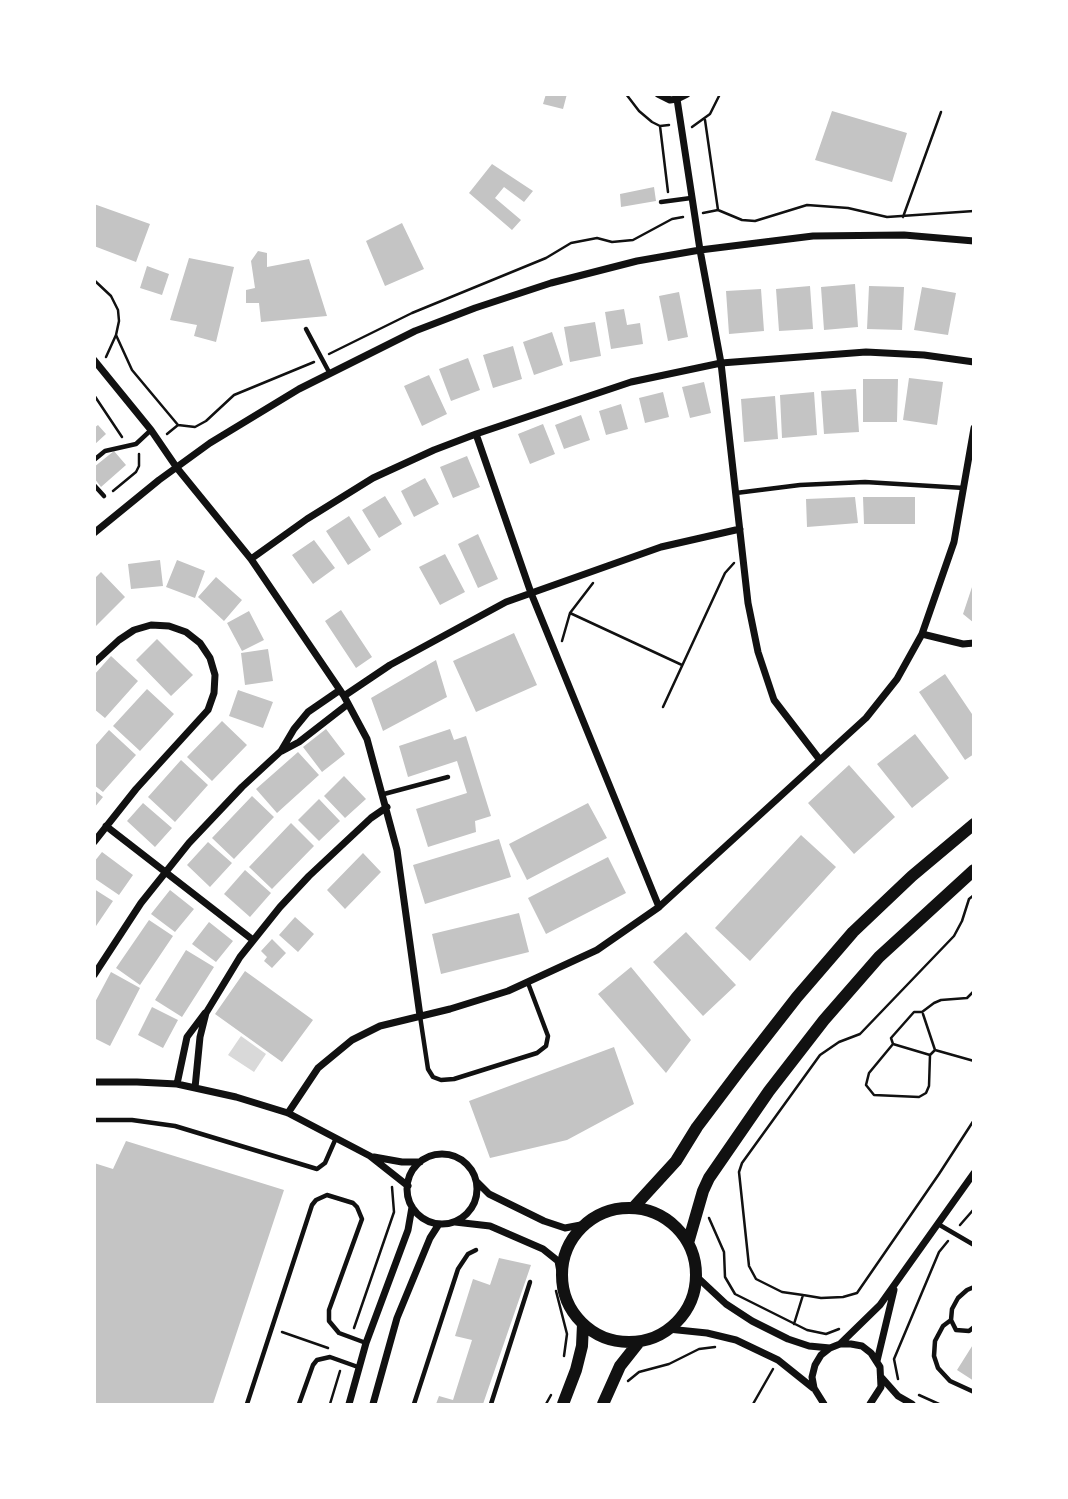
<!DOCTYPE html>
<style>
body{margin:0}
#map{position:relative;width:1068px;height:1499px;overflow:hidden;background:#fff;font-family:"Asap Condensed",sans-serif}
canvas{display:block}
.frame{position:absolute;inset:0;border:96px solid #fff;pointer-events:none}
</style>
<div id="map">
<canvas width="1068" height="1499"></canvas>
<div class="frame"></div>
</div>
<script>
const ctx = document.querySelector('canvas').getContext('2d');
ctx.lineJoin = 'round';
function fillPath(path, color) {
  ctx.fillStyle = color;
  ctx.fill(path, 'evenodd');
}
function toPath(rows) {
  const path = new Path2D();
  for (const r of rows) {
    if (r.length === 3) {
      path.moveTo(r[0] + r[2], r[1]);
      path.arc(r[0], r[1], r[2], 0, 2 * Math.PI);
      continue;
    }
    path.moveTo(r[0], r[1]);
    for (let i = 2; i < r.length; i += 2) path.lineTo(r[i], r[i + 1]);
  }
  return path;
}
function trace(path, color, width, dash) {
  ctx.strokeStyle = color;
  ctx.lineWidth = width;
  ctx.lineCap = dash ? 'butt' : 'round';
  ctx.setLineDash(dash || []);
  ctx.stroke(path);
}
fillPath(toPath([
 [241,1036,266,1054,254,1072,228,1055]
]), '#d9d9d9');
fillPath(toPath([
 [546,94,567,94,563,109,543,104],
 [832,111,907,133,892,182,815,160],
 [492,164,533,191,524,202,504,187,495,198,521,220,512,230,469,193],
 [654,187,656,201,621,207,620,194],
 [94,204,150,224,136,262,94,246],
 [402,223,424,269,385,286,366,241],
 [258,251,267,253,267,267,309,259,327,316,261,322,259,303,246,303,246,290,255,288,251,261],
 [189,258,234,267,216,342,194,336,197,325,170,320],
 [147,266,169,274,162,295,140,288],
 [855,284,858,327,824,330,821,287],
 [810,286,813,329,779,331,776,289],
 [869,286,904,287,902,330,867,329],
 [922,287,956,293,948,335,914,330],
 [761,289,764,331,729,334,726,291],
 [679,292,688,337,668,341,659,296],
 [624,309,627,325,640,323,643,344,611,349,605,312],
 [595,322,601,356,570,362,564,327],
 [552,332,563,365,534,375,523,342],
 [513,346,522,379,493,388,483,355],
 [468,358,480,390,451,401,439,369],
 [429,375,447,414,422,426,404,386],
 [909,378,943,382,937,425,903,420],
 [863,379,898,379,897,422,863,422],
 [704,382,711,413,690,418,682,387],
 [856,389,859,432,824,434,821,391],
 [663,392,669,417,645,423,639,398],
 [814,392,817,435,782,438,780,395],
 [775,396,778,439,744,442,741,399],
 [621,404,628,429,606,435,599,411],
 [581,415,590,440,564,449,555,425],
 [543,424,555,454,530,464,518,434],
 [98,425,106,434,94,445,94,428],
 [114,451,126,465,101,487,94,478,94,467],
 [467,456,480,487,453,498,440,467],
 [425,478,439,504,414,517,401,491],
 [385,496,402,524,379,538,362,510],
 [855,497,858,523,807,527,806,499],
 [863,497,915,497,915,524,864,524],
 [349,516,371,550,348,565,326,531],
 [478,534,498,579,478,588,458,544],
 [314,540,335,568,313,584,292,555],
 [445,554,465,592,440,605,419,567],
 [160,560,163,586,131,589,128,564],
 [177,560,205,571,195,598,166,587],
 [101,572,125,597,94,628,94,579],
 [216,577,242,600,224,621,198,597],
 [973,584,974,584,974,623,963,614],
 [341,610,372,657,356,668,325,621],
 [249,611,264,640,242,651,227,623],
 [514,633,537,685,476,712,453,661],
 [157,639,193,675,171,696,136,660],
 [268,649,273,681,245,685,241,653],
 [111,656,138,681,105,718,94,709,94,675],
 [436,660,447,697,383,731,371,698],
 [945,674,974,717,974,754,965,760,919,692],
 [147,689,174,714,140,751,113,726],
 [238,690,273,702,263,728,229,716],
 [222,721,247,745,212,781,187,757],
 [326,729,345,754,322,772,303,747],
 [450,729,454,740,466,736,491,816,475,821,476,832,428,847,416,809,467,793,457,761,408,777,399,746],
 [109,730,136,755,103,792,94,785,94,747],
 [915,734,949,778,912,808,877,764],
 [298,752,319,775,277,813,256,789],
 [181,760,208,785,175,822,148,797],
 [849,765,895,817,854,854,808,803],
 [344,776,366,799,345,818,324,796],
 [94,790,103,797,94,808],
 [252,796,274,817,234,859,212,838],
 [319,799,340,821,319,841,298,820],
 [143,803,172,828,155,847,127,821],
 [588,803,607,838,527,880,509,844],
 [291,823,314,846,272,889,249,867],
 [801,835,836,867,750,961,715,928],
 [499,839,511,877,425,904,413,865],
 [208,842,232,863,210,887,187,865],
 [102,852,133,875,119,895,94,878,94,862],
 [363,853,381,872,345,909,327,890],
 [608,857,626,893,546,934,528,898],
 [245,870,271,893,250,917,224,894],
 [94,889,113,901,94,929],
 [170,890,194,909,175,932,151,914],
 [519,913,529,952,441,974,432,934],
 [295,917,314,934,298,952,279,935],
 [149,920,173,936,140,985,116,968],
 [209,922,233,941,216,962,192,944],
 [686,932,736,985,703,1016,653,962],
 [272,939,286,953,272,968,264,961,267,957,261,951],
 [186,950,214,967,182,1017,155,1000],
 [631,967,691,1040,666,1073,598,994],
 [245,971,313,1020,282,1062,215,1014],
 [111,972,140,988,110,1046,94,1038,94,1004],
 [152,1007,178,1020,163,1048,138,1035],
 [614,1047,634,1104,567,1140,490,1158,469,1101],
 [126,1141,284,1190,213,1404,94,1404,94,1163,113,1169],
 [499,1258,531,1265,483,1404,436,1404,439,1396,453,1400,472,1340,455,1336,473,1279,490,1285],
 [974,1343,974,1381,957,1370]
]), '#c4c4c4');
trace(toPath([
 [626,94,639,111,652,122,660,126,669,125],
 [705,120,718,210],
 [660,126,668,192],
 [692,127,710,114,720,94],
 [703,213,718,210,742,220,755,221,807,205,848,208,887,217,974,211],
 [903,217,941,112],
 [94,280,111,296,118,310,119,321,116,335,132,370,178,425],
 [329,354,412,313,546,258,571,243,597,238,612,242,633,240,672,219,683,217],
 [106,357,116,335],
 [94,395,122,437],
 [167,434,178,425,195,427,206,421,234,395,314,362],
 [113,491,136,472,139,466,139,454],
 [570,613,682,665],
 [562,641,570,613,593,583],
 [663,707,725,573,734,563],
 [974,991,967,998,941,1000,934,1003,922,1012,914,1012,891,1038,893,1044,869,1073,866,1085,874,1095,919,1097,926,1093,929,1086,930,1055,935,1050,974,1061],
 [923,1014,935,1050],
 [893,1044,930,1055],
 [709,1218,724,1252,725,1277,735,1294,807,1330,826,1334,839,1329],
 [960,1225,974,1209],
 [556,1291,567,1334,564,1356],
 [803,1295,821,1298,843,1297,857,1293,939,1174,974,1120],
 [794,1324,803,1295,782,1292,756,1279,749,1266,739,1172,742,1163,820,1055,839,1042,860,1034,954,936,962,921,969,899,974,895],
 [354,1328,394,1212,392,1187],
 [282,1332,328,1348],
 [898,1379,894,1359,939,1252,948,1241],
 [628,1381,639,1372,669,1364,699,1349,715,1347],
 [919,1395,939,1404],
 [330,1404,340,1371],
 [546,1404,551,1395],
 [753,1404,773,1369]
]), '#111', 2.5);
trace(toPath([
 [661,202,691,198],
 [306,329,329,372],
 [94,460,105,451,136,444,151,430],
 [94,485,104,496],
 [736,493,800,485,865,482,964,488],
 [384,794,448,777],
 [420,1016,428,1069,433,1077,441,1080,454,1079,537,1053,546,1046,548,1036,528,983],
 [94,1120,132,1120,175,1126,317,1169,325,1163,336,1138],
 [938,1224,974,1245],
 [974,1287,967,1290,958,1298,952,1309,951,1320,956,1330,969,1331,974,1327],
 [951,1320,943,1326,935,1341,934,1356,938,1368,950,1381,974,1392],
 [247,1404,312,1205,316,1200,327,1195,353,1203,357,1207,362,1219,329,1310,329,1321,339,1333,366,1343],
 [299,1404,313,1365,317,1360,330,1357,358,1367],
 [414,1404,458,1269,468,1254,476,1250],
 [491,1404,530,1282]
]), '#111', 4.5);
trace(toPath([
 [658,94,670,100,677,99,687,94],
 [677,99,700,250,721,363,748,603,758,652,774,700,820,760],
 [94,360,151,430,177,468,251,559,344,696,367,739,397,850,420,1016],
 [476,434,531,593,659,907],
 [94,533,159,480,210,443,299,389,415,331,475,308,551,283,637,261,700,250,813,236,904,235,974,241],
 [251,559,307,519,373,478,434,450,476,434,631,382,721,363,866,352,924,355,974,362],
 [922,634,963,644,974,643],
 [94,663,119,640,134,630,151,625,169,626,186,632,200,643,210,658,215,675,214,693,208,710,136,789,94,842],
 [344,696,390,665,506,602,661,547,740,529],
 [282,751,299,742,348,704],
 [106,826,253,940],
 [94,975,141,903,189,843,242,787,281,751,294,729,308,712,340,690],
 [94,1082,137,1082,177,1084,236,1097,288,1113,370,1156,408,1186],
 [177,1084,187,1037,205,1013],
 [195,1088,200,1037,206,1013,240,957,280,907,309,876,371,818,387,807],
 [288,1113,318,1068,352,1040,380,1026,450,1009,508,991,597,950,659,907,866,718,897,679,922,634,954,542,974,428],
 [442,1189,35],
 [374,1157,402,1162,420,1162],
 [477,1182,489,1194,544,1221,565,1228,586,1224],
 [455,1222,490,1226,543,1249,558,1261,562,1283],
 [696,1276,726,1304,752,1321,788,1339,809,1346,830,1348],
 [668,1329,707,1333,736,1340,778,1360,813,1388],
 [840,1344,880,1305,974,1173],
 [877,1361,894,1290],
 [882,1378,898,1396,912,1404],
 [349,1404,366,1343,408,1230,412,1207],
 [373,1404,397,1318,430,1238,439,1224],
 [824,1404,814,1388,812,1377,815,1365,821,1355,830,1348,840,1344,851,1344,862,1346,871,1353,880,1367,881,1387,870,1404]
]), '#111', 7);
trace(toPath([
 [633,1208,676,1161,697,1127,740,1070,797,997,853,932,912,876,974,824],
 [629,1275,67],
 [688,1243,703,1191,709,1178,769,1091,824,1020,879,957,974,870],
 [563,1404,576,1370,582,1346,583,1324],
 [603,1404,620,1366,639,1342]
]), '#111', 12);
</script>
